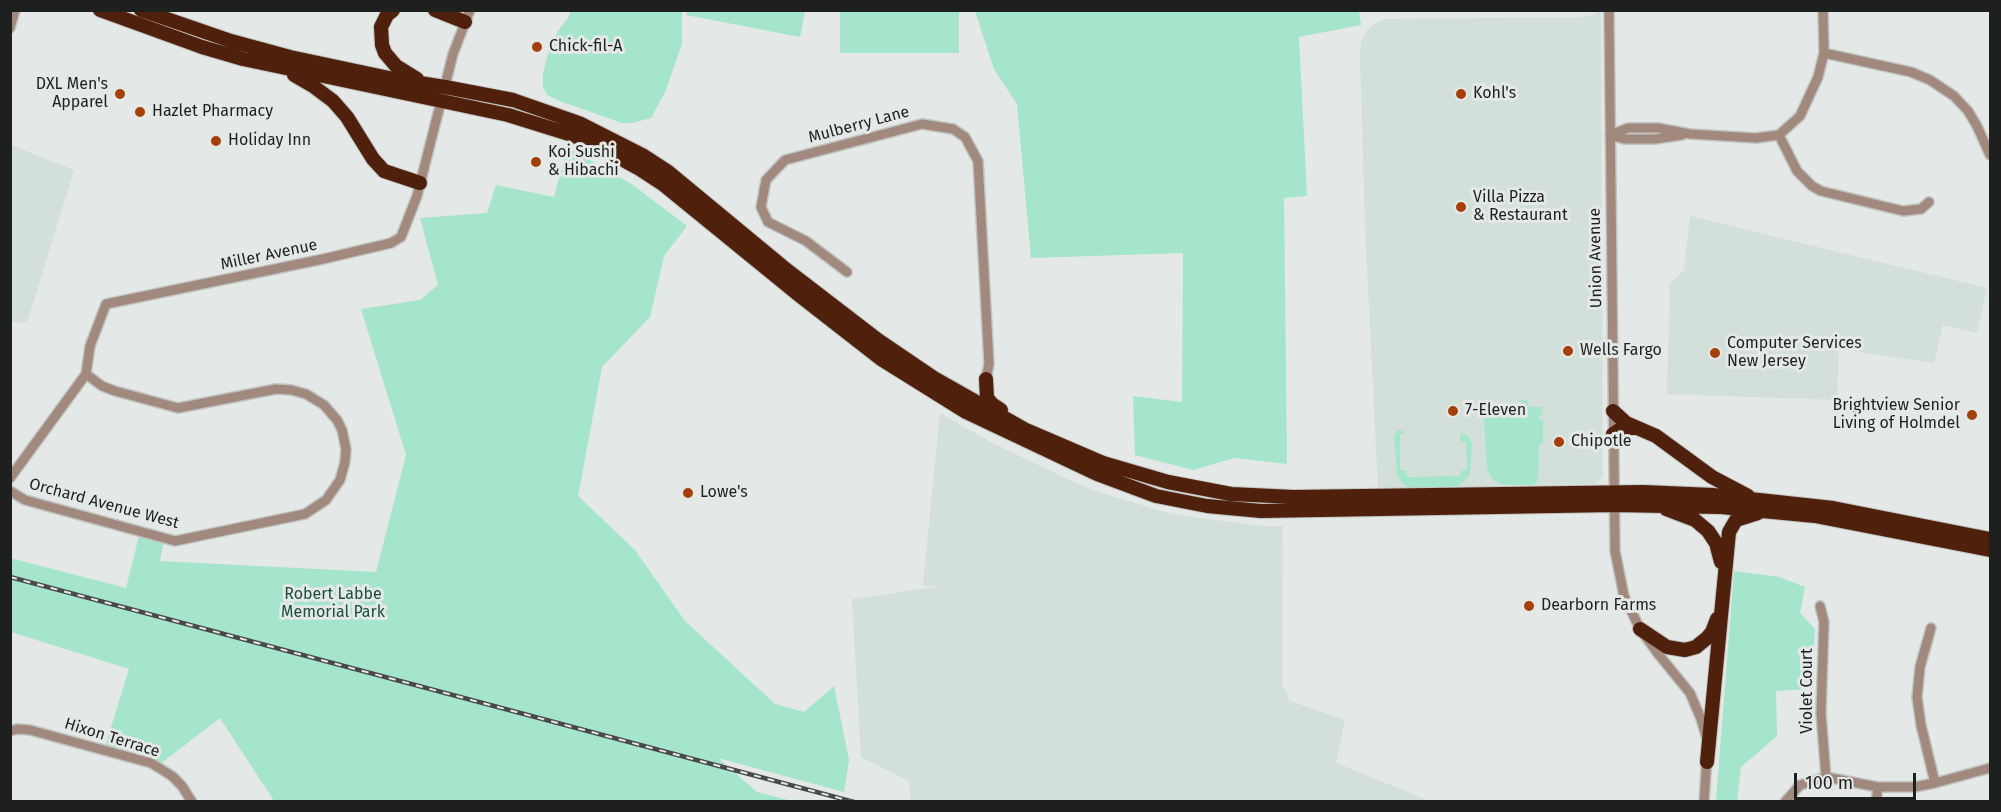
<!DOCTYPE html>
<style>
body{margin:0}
#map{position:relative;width:2001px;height:812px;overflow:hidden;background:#e4e8e6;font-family:"Fira Sans",sans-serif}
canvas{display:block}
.frame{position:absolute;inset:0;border:12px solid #1e201f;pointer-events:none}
.scale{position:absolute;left:1794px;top:773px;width:122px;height:27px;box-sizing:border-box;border:3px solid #1e201f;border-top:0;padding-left:8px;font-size:18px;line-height:21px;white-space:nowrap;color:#1e201f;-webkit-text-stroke:4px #e4e8e6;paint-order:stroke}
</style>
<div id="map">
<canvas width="2001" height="812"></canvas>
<div class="frame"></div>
<div class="scale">100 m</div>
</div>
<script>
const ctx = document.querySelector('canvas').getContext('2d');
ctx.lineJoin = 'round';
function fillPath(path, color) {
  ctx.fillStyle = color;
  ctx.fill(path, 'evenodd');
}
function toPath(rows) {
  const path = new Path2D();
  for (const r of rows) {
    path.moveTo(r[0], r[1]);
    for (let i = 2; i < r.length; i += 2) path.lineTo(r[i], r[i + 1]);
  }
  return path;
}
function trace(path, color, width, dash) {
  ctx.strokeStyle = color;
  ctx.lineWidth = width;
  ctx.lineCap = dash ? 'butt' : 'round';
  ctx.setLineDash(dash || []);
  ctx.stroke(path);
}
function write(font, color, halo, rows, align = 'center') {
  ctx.font = font + ' "Fira Sans",sans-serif';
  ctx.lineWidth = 6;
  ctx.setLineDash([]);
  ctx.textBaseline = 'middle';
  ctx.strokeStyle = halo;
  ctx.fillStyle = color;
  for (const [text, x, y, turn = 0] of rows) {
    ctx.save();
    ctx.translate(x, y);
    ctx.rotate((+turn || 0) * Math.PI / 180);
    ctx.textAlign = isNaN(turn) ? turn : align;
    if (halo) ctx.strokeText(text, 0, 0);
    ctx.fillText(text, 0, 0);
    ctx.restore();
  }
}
fillPath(toPath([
 [1598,11,1601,11,1603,473,1601,479,1595,484,1378,488,1365,225,1360,55,1361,42,1366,32,1374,24,1385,19,1584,17,1593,15],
 [11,145,74,170,27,323,11,322],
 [1690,216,1987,288,1977,333,1943,325,1934,363,1839,349,1837,400,1667,394,1670,284,1684,270],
 [940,413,992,443,1089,489,1171,514,1262,526,1283,526,1282,685,1290,701,1345,720,1336,763,1430,801,911,801,909,781,861,757,852,599,942,586,923,586]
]), '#d3e0da');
fillPath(toPath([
 [571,11,682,11,682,44,665,92,651,118,632,123,622,123,557,100,547,95,543,87,543,74,547,57,558,31,568,18],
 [687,11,687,10,805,11,800,37,686,15],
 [840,11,959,11,959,53,840,53],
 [975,11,1359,11,1361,25,1299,37,1307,196,1284,198,1287,464,1234,458,1193,470,1135,455,1133,396,1182,402,1183,253,1031,258,1017,104,994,69],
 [567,147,633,185,687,226,664,256,650,317,602,367,578,496,635,550,685,621,775,704,804,712,834,686,849,760,844,792,718,758,757,792,792,801,274,801,220,718,155,768,104,750,129,669,11,632,10,558,126,588,140,532,164,539,160,561,376,572,406,455,361,309,420,300,438,285,420,218,487,213,496,185,554,197],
 [1521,400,1527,400,1529,407,1542,407,1542,415,1539,415,1540,420,1543,420,1543,444,1539,445,1538,481,1534,485,1504,485,1493,480,1487,469,1483,406,1520,406],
 [1398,430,1406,432,1400,434,1400,470,1406,471,1407,477,1460,476,1461,471,1467,470,1466,442,1460,441,1461,432,1469,437,1472,444,1470,475,1459,486,1410,488,1406,486,1399,479,1397,474,1394,436],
 [1734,571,1779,577,1805,587,1800,613,1815,629,1811,689,1776,691,1777,736,1741,767,1737,801,1716,801]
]), '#a5e5cb');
const minor = toPath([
 [1609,10,1615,551,1624,596,1640,629,1659,655,1690,693,1701,719,1707,739],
 [10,28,15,10],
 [1824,53,1911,72,1930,80,1954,96,1968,111,1977,126,1990,155],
 [1610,135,1628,128,1658,128,1690,134,1756,138,1779,135,1800,116,1818,77,1824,53,1823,10],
 [1610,135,1624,139,1655,139,1682,135],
 [1779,135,1797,171,1812,186,1821,191,1903,211,1921,209,1929,202],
 [847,272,806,241,768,222,761,207,766,180,785,160,922,124,953,129,965,137,978,161,989,364,986,379],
 [10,478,86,374,90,346,106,304,323,259,391,243,401,237,417,196,453,54,470,10],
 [10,491,25,500,175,541,305,514,326,500,340,480,345,462,346,449,342,430,337,420,324,405,306,394,291,390,276,389,178,408,115,391,102,386,86,374],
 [1820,606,1824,622,1821,713,1826,777],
 [1931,628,1920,667,1917,697,1921,725,1935,783],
 [10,731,17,729,30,730,151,763,172,776,182,786,192,802],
 [1878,787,1914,787,1935,783,1990,768],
 [1704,802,1707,756],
 [1785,802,1800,785,1826,777,1878,787,1876,802]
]);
const highway = toPath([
 [100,10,202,47,243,59,508,115,566,133,592,143,638,168,664,185,799,295,881,359,966,412,1097,474,1156,496,1207,506,1261,511,1614,505,1721,507,1815,516,1990,550],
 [141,10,231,41,290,57,394,79,445,87,513,100,579,123,644,156,667,171,783,267,878,340,934,378,1026,430,1103,463,1168,482,1231,494,1293,497,1643,492,1713,495,1833,508,1990,539],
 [393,10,387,15,381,27,382,45,385,53,396,66,417,79],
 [435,10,465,22],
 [294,75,313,86,333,101,347,117,373,159,384,171,420,183],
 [986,379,987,398,992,404,1001,410],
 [1613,411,1626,423,1656,436,1712,477,1748,496],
 [1613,434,1622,428,1636,428],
 [1666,509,1695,520,1708,531,1716,543,1721,562],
 [1640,629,1667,647,1685,650,1696,647,1707,638,1712,632,1717,619],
 [1707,762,1729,532,1736,520,1758,513]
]);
trace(minor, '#c0c4c2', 12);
trace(highway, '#c0c4c2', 16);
trace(minor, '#a2897e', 9);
trace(highway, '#4f200b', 14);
const rail = toPath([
 [10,577,854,802]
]);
trace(rail, '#474a49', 4.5);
trace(rail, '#e4e8e6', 2, [7]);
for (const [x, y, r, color] of [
 [537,47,6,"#a4400a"],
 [120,94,6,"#a4400a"],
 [1461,94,6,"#a4400a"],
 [140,112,6,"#a4400a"],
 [216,141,6,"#a4400a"],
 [536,162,6,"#a4400a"],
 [1461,207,6,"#a4400a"],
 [1568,351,6,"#a4400a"],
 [1715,353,6,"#a4400a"],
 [1453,411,6,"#a4400a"],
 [1972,415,6,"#a4400a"],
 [1559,442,6,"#a4400a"],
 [688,493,6,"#a4400a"],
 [1529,606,6,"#a4400a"]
]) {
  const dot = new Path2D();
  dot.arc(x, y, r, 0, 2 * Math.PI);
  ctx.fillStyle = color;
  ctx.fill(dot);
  trace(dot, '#e4e8e6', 2);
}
write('16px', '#1e201f', '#e4e8e6', [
 ["Chick-fil-A",549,47],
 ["DXL Men's",108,85,"right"],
 ["Apparel",108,103,"right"],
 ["Kohl's",1473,94],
 ["Hazlet Pharmacy",152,112],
 ["Holiday Inn",228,141],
 ["Koi Sushi",548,153],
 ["& Hibachi",548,171],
 ["Villa Pizza",1473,198],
 ["& Restaurant",1473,216],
 ["Computer Services",1727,344],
 ["New Jersey",1727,362],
 ["Wells Fargo",1580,351],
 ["Brightview Senior",1960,406,"right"],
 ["Living of Holmdel",1960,424,"right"],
 ["7-Eleven",1465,411],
 ["Chipotle",1571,442],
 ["Lowe's",700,493],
 ["Dearborn Farms",1541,606]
], 'left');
write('16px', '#1e201f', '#e4e8e6', [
 ["Mulberry Lane",859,125,-15],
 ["Miller Avenue",269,255,-12],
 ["Union Avenue",1596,258,-91],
 ["Orchard Avenue West",104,504,15],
 ["Violet Court",1808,691,-90],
 ["Hixon Terrace",112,738,17]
]);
write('16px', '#194f3d', '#e4e8e6', [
 ["Robert Labbe",333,595],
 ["Memorial Park",333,613]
]);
</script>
